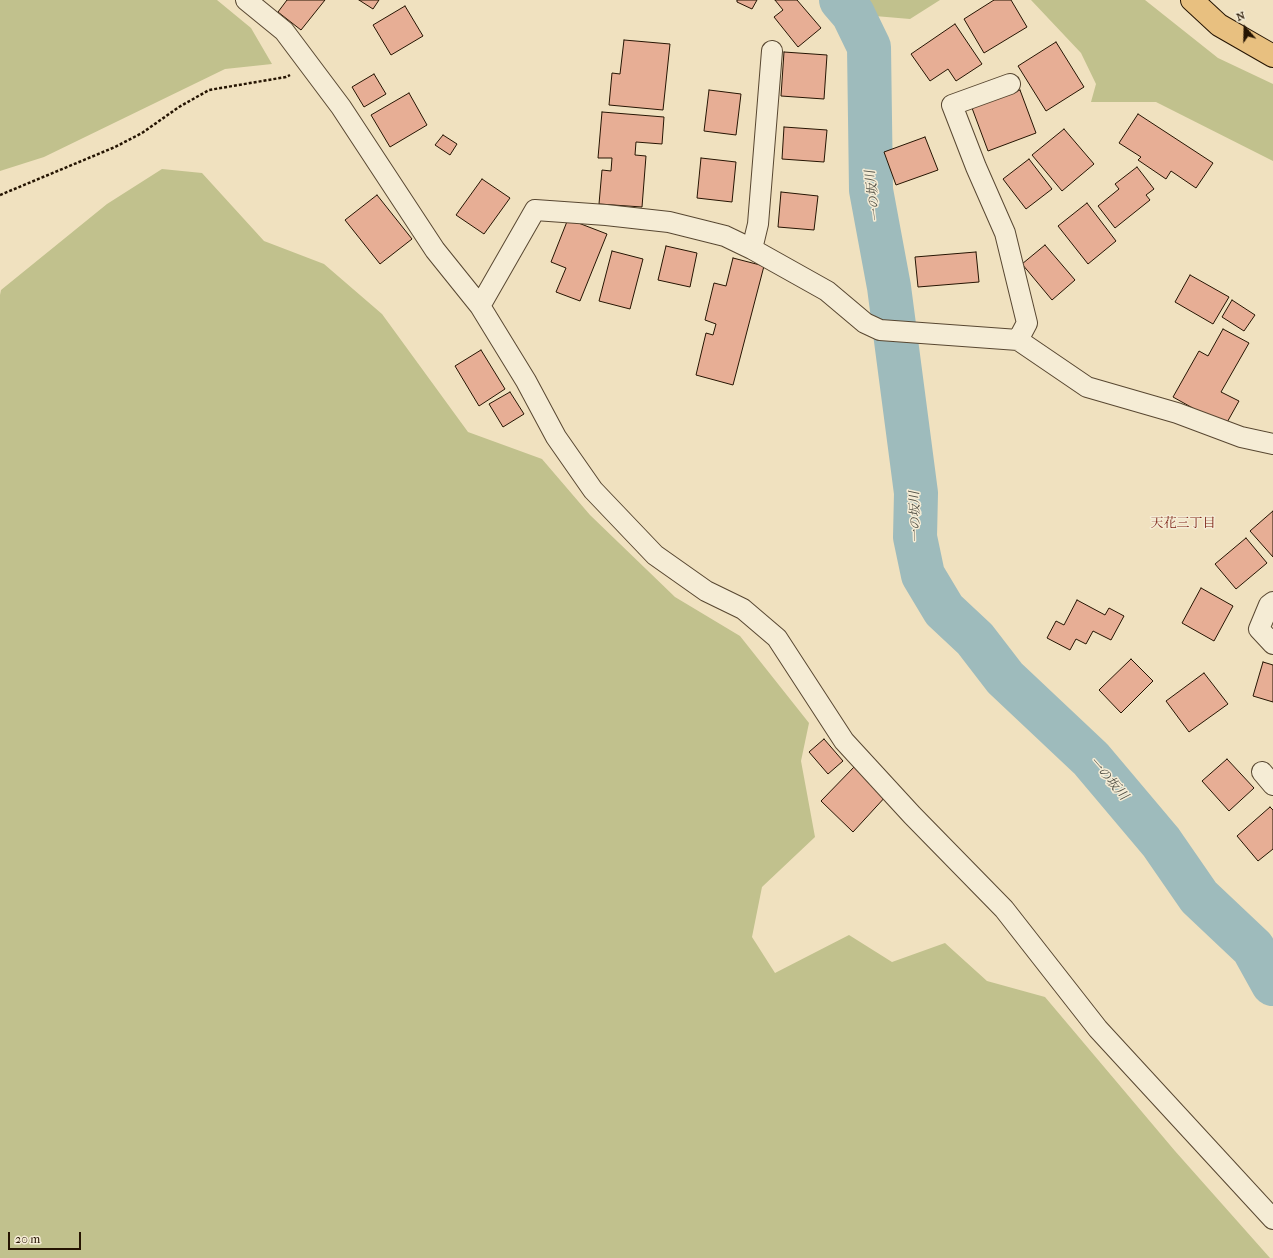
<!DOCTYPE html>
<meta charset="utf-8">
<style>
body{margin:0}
#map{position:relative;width:1273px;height:1258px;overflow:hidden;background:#f0e1bf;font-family:"IM FELL French Canon",serif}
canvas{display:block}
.north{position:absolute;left:1225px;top:8px;width:40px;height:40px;-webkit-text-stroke:3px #f5ecd5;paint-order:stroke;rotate:340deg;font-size:11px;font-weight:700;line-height:16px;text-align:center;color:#251402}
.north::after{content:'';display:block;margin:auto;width:14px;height:18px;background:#251402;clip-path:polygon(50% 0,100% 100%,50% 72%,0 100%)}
.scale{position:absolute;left:8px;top:1232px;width:73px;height:18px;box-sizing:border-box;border:2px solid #251402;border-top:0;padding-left:5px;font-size:12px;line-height:14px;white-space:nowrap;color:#251402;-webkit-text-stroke:3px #f5ecd5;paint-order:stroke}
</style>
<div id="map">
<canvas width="1273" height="1258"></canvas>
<div class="north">N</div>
<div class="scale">20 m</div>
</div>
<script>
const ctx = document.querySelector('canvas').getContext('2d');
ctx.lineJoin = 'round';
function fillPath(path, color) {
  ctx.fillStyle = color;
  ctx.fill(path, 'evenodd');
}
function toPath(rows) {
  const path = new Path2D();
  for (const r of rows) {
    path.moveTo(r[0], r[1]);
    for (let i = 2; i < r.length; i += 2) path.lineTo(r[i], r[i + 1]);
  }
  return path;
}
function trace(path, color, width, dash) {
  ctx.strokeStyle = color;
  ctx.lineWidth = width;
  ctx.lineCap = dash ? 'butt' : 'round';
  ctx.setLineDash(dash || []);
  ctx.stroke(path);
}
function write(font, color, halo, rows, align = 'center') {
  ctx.font = font + ' "IM FELL French Canon","Noto Serif JP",serif';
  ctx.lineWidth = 3;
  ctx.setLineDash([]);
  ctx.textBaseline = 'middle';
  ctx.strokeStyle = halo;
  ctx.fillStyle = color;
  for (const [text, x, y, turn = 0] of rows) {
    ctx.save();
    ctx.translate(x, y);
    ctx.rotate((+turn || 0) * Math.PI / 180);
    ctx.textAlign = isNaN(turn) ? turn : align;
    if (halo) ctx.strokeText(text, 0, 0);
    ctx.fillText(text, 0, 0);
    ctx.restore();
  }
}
fillPath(toPath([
 [0,0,217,0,251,28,272,64,225,69,44,157,0,171],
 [848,0,940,0,910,19,863,15],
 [1031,0,1145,0,1218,58,1273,84,1273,161,1156,102,1091,102,1096,84,1081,53],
 [162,169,202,173,264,241,324,264,382,314,468,432,542,459,590,515,675,597,740,636,809,723,801,761,815,837,762,887,752,937,775,973,849,935,892,962,945,943,987,981,1045,997,1175,1151,1270,1258,0,1258,0,295,1,290,107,204]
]), '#c1c18d');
trace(toPath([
 [841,0,853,14,869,47,871,190,889,287,916,493,915,537,923,575,944,610,975,639,1005,678,1091,759,1161,842,1199,897,1253,948,1273,984]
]), '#9ebbbc', 44);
const building = toPath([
 [287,0,325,0,301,30,278,12,287,0],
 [359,0,379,0,373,9,359,0],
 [737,0,757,0,752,9,737,2,737,0],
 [775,0,797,0,821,28,798,47,774,17,783,10,775,0],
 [994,0,1011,0,1027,27,984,53,964,19,994,0],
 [405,6,423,36,391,55,373,25,405,6],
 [955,24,982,64,956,81,948,69,930,81,911,54,955,24],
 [624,40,670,44,663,110,609,105,612,73,620,74,624,40],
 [1056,42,1084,87,1046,111,1018,66,1056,42],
 [784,52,827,55,824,99,781,96,784,52],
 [374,74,386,94,364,107,352,87,374,74],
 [709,90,741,94,736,135,704,131,709,90],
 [1020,90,1036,133,988,151,972,108,1020,90],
 [409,93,427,125,390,147,371,115,409,93],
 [602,112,664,117,662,144,636,142,635,155,646,156,642,207,599,204,602,170,611,171,612,158,598,158,602,112],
 [1138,114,1213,163,1196,188,1171,171,1166,179,1138,160,1141,157,1119,143,1138,114],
 [784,127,827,130,824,162,782,159,784,127],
 [1064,129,1094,164,1062,191,1032,155,1064,129],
 [443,135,457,144,450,155,435,145,443,135],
 [925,137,938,170,896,185,884,152,925,137],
 [701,158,736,162,732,202,697,198,701,158],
 [1029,159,1052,189,1026,209,1003,179,1029,159],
 [1137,167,1154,189,1146,195,1150,200,1115,228,1098,206,1119,189,1115,184,1137,167],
 [482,179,510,198,484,234,456,215,482,179],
 [781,192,818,196,814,230,778,227,781,192],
 [377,195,412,239,380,264,345,220,377,195],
 [1087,203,1116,241,1088,264,1058,226,1087,203],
 [568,219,607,234,580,301,556,292,566,268,551,262,568,219],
 [1045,245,1075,280,1052,300,1022,264,1045,245],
 [666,246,697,253,690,287,658,280,666,246],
 [612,251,643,259,630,309,599,301,612,251],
 [976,252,979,282,918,287,915,257,976,252],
 [733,258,764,266,733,385,696,375,706,333,713,335,716,324,705,320,714,283,726,286,733,258],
 [1190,275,1229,297,1213,324,1175,302,1190,275],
 [1232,300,1255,315,1244,331,1222,317,1232,300],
 [1223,329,1249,343,1221,392,1239,401,1225,426,1173,397,1199,351,1208,356,1223,329],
 [481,350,505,389,479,406,455,366,481,350],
 [510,392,524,414,503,427,489,404,510,392],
 [1273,511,1273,557,1250,531,1273,511],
 [1246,538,1267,563,1236,589,1215,564,1246,538],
 [1201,588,1233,606,1214,641,1182,623,1201,588],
 [1077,600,1105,615,1109,608,1124,616,1111,640,1093,631,1086,644,1076,639,1070,650,1047,638,1056,621,1064,625,1077,600],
 [1131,659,1153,681,1121,713,1099,690,1131,659],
 [1263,662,1273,665,1273,702,1253,696,1263,662],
 [1204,673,1228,704,1189,732,1166,701,1204,673],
 [824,739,843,761,828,774,809,752,824,739],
 [1227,759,1254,788,1229,811,1202,781,1227,759],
 [856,765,887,795,853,832,821,801,856,765],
 [1270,807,1273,810,1273,849,1258,861,1237,836,1270,807]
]);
fillPath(building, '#e7ae95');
trace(building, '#251402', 1);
const street = toPath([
 [246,0,284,31,341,107,435,250,480,306,526,381,556,437,593,490,655,555,706,591,743,609,777,638,844,741,912,815,1004,909,1098,1029,1273,1219],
 [1010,84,952,105,976,167,1005,233,1027,323,1018,340],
 [752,249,758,224,772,51],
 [480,306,535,210,606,215,669,222,725,236,752,249,827,291,865,323,880,330,1018,340,1087,387,1177,413,1241,437,1273,444],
 [1273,602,1269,605,1259,629,1273,644],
 [1262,772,1273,785]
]);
const primary = toPath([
 [1192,0,1219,25,1273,56]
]);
trace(street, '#584731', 22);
trace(primary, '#251402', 24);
trace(toPath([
 [0,195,115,147,142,133,179,107,209,90,286,77,290,75]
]), '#251402', 2.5, [3, 2]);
trace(street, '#f5ecd5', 20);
trace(primary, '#e8c080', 22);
write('italic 13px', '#4f4e43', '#f5ecd5', [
 ["一の坂川",874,196,-97],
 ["一の坂川",916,517,-92],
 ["一の坂川",1108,779,49]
]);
write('13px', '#7a1f14', '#f5ecd5', [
 ["天花三丁目",1183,524]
]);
</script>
